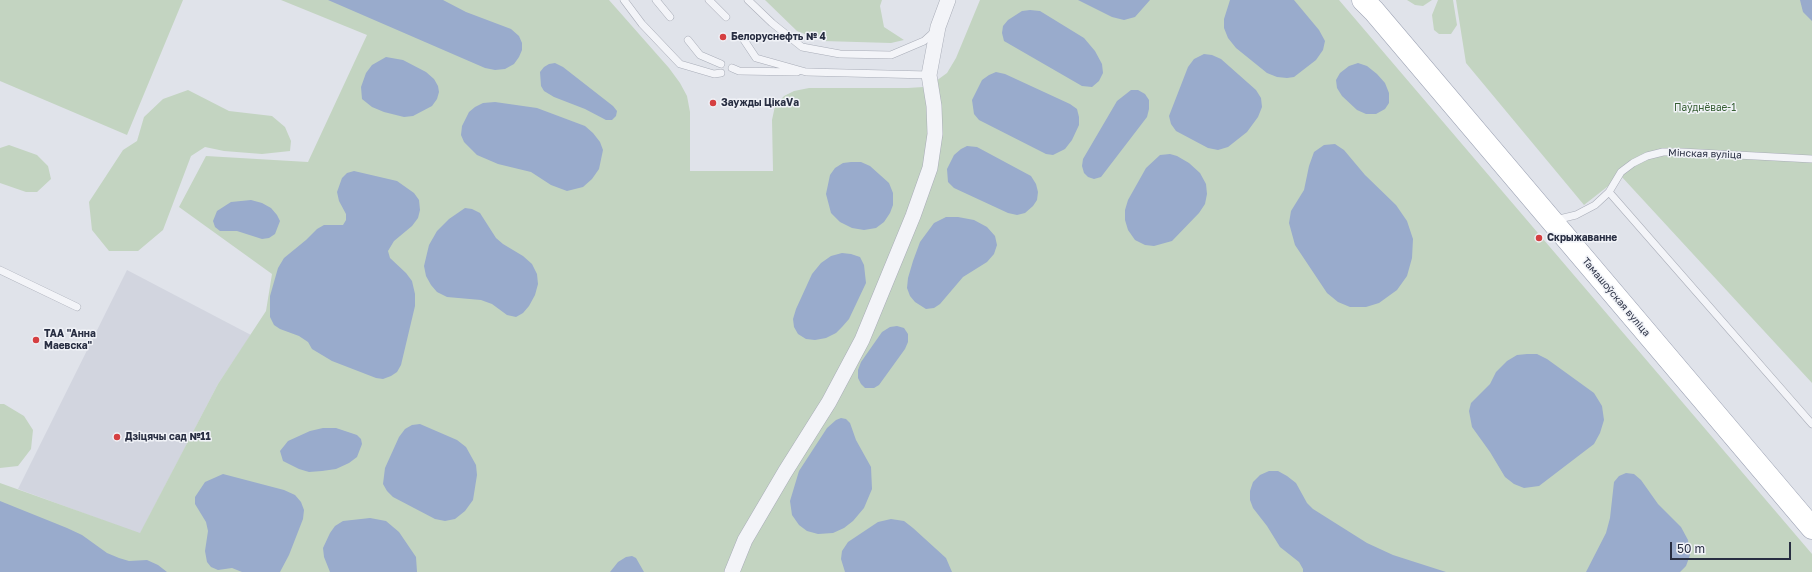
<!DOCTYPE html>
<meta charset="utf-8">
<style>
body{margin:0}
#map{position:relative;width:1812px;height:572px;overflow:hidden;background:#e0e3ea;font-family:"Golos Text",sans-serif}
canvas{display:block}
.scale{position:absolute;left:1670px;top:542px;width:121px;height:18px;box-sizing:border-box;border:2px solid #282e42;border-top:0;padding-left:5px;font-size:12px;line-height:14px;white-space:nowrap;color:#282e42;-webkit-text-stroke:3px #f0f2f7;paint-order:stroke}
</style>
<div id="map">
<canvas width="1812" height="572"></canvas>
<div class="scale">50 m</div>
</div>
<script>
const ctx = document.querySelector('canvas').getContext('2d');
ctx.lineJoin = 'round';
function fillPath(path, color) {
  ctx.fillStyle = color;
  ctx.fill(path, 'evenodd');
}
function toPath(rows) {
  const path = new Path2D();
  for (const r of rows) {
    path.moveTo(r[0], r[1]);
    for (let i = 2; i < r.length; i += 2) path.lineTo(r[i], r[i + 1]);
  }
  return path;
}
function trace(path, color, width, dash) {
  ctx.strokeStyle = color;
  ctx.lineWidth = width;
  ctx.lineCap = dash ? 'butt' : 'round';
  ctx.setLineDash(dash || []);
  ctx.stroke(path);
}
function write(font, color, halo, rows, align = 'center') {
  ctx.font = font + ' "Golos Text",sans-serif';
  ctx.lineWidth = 3;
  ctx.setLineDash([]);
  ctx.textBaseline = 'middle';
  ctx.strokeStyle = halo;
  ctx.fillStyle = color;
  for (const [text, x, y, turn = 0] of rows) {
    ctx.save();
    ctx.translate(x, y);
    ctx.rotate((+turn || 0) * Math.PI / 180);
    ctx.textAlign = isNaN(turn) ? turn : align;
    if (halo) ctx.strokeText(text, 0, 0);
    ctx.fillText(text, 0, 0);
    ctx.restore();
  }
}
fillPath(toPath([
 [127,270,251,335,218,384,140,534,18,489]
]), '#d2d5df');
fillPath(toPath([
 [0,0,183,0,127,135,0,81],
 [281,0,609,0,669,68,680,83,687,96,690,112,690,171,773,171,772,120,775,106,784,96,794,91,809,88,908,88,923,87,936,81,947,73,956,58,980,0,1339,0,1812,554,1812,572,0,572,0,483,140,533,218,384,266,311,272,274,179,207,206,156,308,162,367,35],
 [765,0,882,0,880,6,884,27,904,40,891,43,823,41,797,31],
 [1407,0,1432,0,1423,6,1415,5],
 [1438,0,1453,0,1457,25,1451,34,1439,34,1434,30,1432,15],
 [1456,0,1812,0,1812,383,1621,176,1584,205,1466,63],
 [188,90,229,111,272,116,285,127,291,141,290,151,262,154,224,151,205,147,191,156,163,230,138,251,109,251,92,230,89,202,123,150,137,141,144,117,163,99],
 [9,145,37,155,48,166,51,179,37,192,26,192,0,183,0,148],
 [0,404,4,404,24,416,33,430,31,449,18,466,0,468]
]), '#c3d4c1');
fillPath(toPath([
 [328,0,443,0,466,12,511,29,519,36,522,43,522,50,519,57,514,64,505,69,495,70,485,68],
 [1078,0,1150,0,1135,17,1124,20,1112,17],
 [1230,0,1294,0,1319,30,1325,41,1323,50,1316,60,1294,77,1287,78,1277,77,1267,73,1236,48,1228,38,1224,28,1224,19],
 [1800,0,1812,0,1812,21,1803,12],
 [1030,10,1040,11,1084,38,1095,51,1102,64,1103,73,1099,81,1092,87,1082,86,1004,41,1002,33,1003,26,1008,20,1022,11],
 [1204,54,1212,55,1221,59,1256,90,1261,98,1262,107,1258,117,1247,132,1228,147,1218,150,1208,148,1176,131,1171,124,1169,116,1188,67,1194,59],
 [386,57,403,60,426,72,434,79,438,86,439,92,437,99,432,106,413,116,404,117,384,112,372,107,362,99,361,87,366,73,372,65],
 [555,63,563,67,613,106,617,111,616,116,612,120,606,120,585,109,554,97,544,91,541,86,540,72,544,67,549,64],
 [1358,63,1367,66,1377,74,1385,83,1389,93,1389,103,1385,109,1376,114,1366,114,1357,110,1342,96,1337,88,1336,80,1340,73,1349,66],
 [996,72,1005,74,1070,104,1077,109,1079,117,1079,125,1072,140,1065,149,1053,155,1046,154,979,120,974,114,972,100,982,80,989,75],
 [1131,90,1138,90,1145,94,1149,100,1149,109,1147,117,1101,177,1094,179,1088,177,1084,173,1082,166,1083,159,1117,101],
 [495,102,537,108,585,126,593,133,600,142,603,150,599,169,592,179,583,187,567,191,551,185,531,172,498,164,477,155,464,142,461,135,462,126,469,112,475,107,483,103],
 [1335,144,1344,150,1365,175,1396,205,1407,221,1413,239,1412,258,1407,276,1397,290,1379,303,1366,307,1350,307,1338,302,1327,293,1295,245,1289,223,1291,211,1304,190,1309,166,1314,152,1324,145],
 [967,146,977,147,1031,176,1036,184,1038,192,1037,200,1033,206,1025,213,1017,215,1008,213,954,188,948,182,947,169,954,155,961,149],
 [1170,154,1177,156,1189,163,1200,173,1206,184,1207,194,1205,204,1199,213,1172,241,1154,246,1145,245,1135,240,1128,230,1125,220,1125,210,1128,200,1146,168,1160,155],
 [851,162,861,162,870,166,889,183,893,193,893,205,890,213,884,222,876,228,864,230,852,228,840,222,831,213,826,194,830,175,835,168,843,163],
 [354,171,397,181,414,193,419,200,420,210,418,218,412,226,394,241,388,251,390,258,406,273,412,281,415,294,415,306,401,365,397,372,391,376,383,379,376,378,332,361,312,349,308,342,299,336,280,329,274,325,270,317,270,296,278,268,284,258,306,240,317,229,324,225,343,225,346,220,346,214,339,201,337,192,342,178,347,173],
 [251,200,262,203,271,208,277,215,280,221,275,234,269,238,262,239,237,231,220,231,215,227,213,221,217,211,231,202],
 [465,208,472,209,480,213,496,238,503,244,523,256,532,264,537,274,538,284,535,295,529,306,523,313,516,317,507,315,492,304,481,300,447,297,437,292,431,285,426,276,424,266,429,245,437,231,449,219],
 [946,217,958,217,974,220,987,227,995,236,997,245,994,254,987,262,963,277,940,304,934,308,926,309,915,302,910,296,907,288,908,278,913,261,920,242,934,223],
 [842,253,851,254,860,257,864,265,866,283,849,319,842,327,836,333,826,338,815,340,806,339,798,334,794,327,793,319,796,309,812,274,821,263,831,256],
 [897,326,904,328,908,334,908,342,905,349,879,385,874,388,865,388,861,384,858,378,858,370,861,362,882,332,890,327],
 [1527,354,1537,354,1547,359,1594,393,1602,406,1604,420,1600,433,1594,444,1539,486,1524,488,1514,484,1505,477,1490,452,1472,427,1469,411,1471,403,1490,384,1496,372,1507,361,1517,355],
 [841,418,846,419,850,423,856,440,871,467,872,489,864,508,853,521,844,528,833,533,818,534,807,531,799,525,792,515,790,501,799,471,827,428,836,420],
 [420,424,457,440,466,447,476,465,477,475,473,500,465,511,455,519,445,521,435,519,393,497,387,491,383,484,385,468,399,437,405,429,412,425],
 [323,428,336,428,357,435,361,439,362,444,357,457,349,463,336,469,322,471,309,472,299,469,283,461,280,451,288,441,310,431],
 [1269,471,1278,471,1287,476,1296,483,1307,503,1313,509,1367,543,1393,555,1446,572,1303,572,1303,569,1299,562,1280,547,1267,526,1253,508,1250,500,1250,491,1253,482,1260,475],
 [1626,473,1634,474,1641,480,1658,504,1681,527,1688,540,1690,555,1686,566,1680,572,1586,572,1606,533,1610,518,1614,482,1619,476],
 [223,474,284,490,295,495,301,502,304,510,303,519,289,555,280,572,242,572,232,568,218,570,211,567,207,562,205,551,208,531,206,522,195,504,195,497,205,482],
 [0,501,67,528,82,535,107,553,119,558,129,561,147,560,158,565,167,572,0,572],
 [370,518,386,521,399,532,416,557,417,572,330,572,324,557,323,548,330,533,335,526,343,521],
 [891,519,904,521,913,528,946,558,952,572,845,572,841,559,842,551,848,542,878,522],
 [632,556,636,558,644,572,610,572,618,562,626,557]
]), '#99abcc');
const lane = toPath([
 [624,0,642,24,680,64,714,74,721,73],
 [656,0,670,17],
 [709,0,726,17],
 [748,0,772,23,802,47,840,54,891,55,924,41,935,31],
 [688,40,700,55,721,64],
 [744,40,756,58,806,72,929,75],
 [732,68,739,71,797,72],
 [1609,192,1812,424],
 [1555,220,1576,215,1595,205,1609,192,1621,172,1633,163,1647,156,1663,152,1681,152,1812,159],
 [0,270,77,307]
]);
const street = toPath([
 [732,572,745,540,785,472,829,402,862,340,913,216,930,168,935,134,934,106,929,75,938,27,948,0]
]);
const primary = toPath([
 [1363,0,1374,11,1812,528]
]);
trace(lane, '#a9adb8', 8);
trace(street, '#a9adb8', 16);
trace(primary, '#9fa5b6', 23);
trace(lane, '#f3f4f8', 7);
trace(street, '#f3f4f8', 15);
trace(primary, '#fff', 22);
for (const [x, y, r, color] of [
 [723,37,4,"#d53f41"],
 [713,103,4,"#d53f41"],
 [1539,238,4,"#d53f41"],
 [36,340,4,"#d53f41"],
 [117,437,4,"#d53f41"]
]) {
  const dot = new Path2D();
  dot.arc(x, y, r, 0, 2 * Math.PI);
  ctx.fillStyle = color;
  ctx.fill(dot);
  trace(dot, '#f0f2f7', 1.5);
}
write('bold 10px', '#282e42', '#f0f2f7', [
 ["Белоруснефть № 4",731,37],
 ["Заужды ЦікаVа",721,103],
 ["Скрыжаванне",1547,238],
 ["ТАА \"Анна",44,334],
 ["Маевска\"",44,346],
 ["Дзіцячы сад №11",125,437]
], 'left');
write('10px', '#375f34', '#f0f2f7', [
 ["Паўднёвае-1",1705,108]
]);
write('10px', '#282e42', '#f0f2f7', [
 ["Мінская вуліца",1705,154,2],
 ["Тамашоўская вуліца",1616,297,50]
]);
</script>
